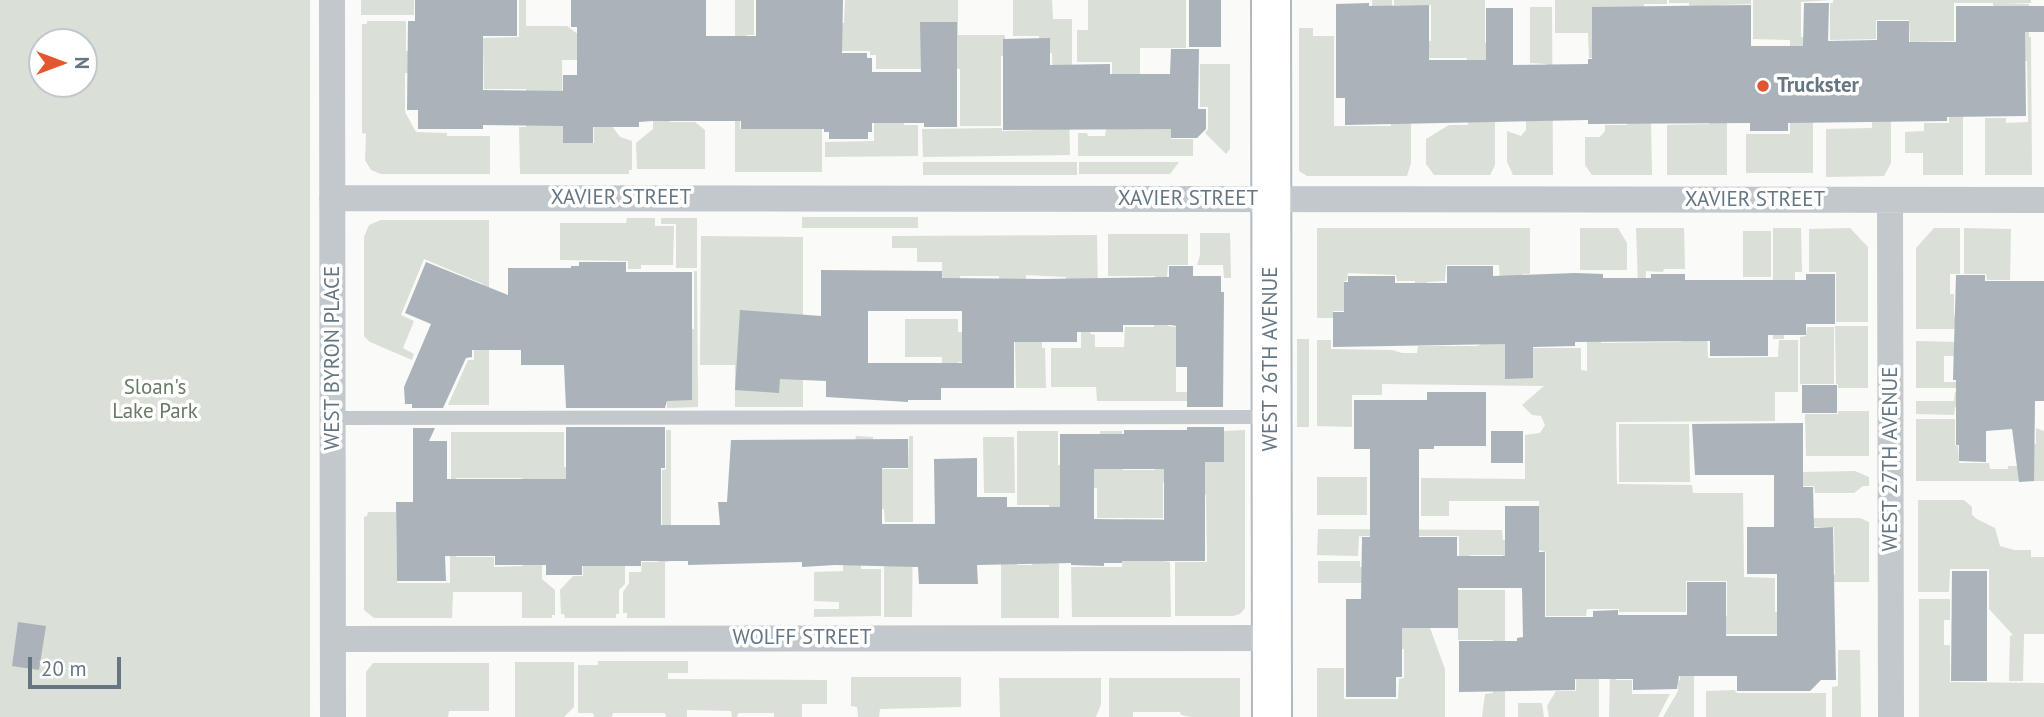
<!DOCTYPE html>
<style>
body{margin:0}
#map{position:relative;width:2044px;height:717px;overflow:hidden;background:#fafaf8;font-family:"PT Sans",sans-serif}
canvas{display:block}
.north{position:absolute;left:28px;top:28px;width:70px;height:70px;box-sizing:border-box;background:#fff;border:2px solid #c1c8cd;border-radius:50%;rotate:90deg;font-size:19px;font-weight:700;line-height:28px;text-align:center;color:#657683}
.north::after{content:'';display:block;margin:auto;width:24px;height:32px;background:#e4572e;clip-path:polygon(50% 0,100% 100%,50% 72%,0 100%)}
.scale{position:absolute;left:28px;top:657px;width:93px;height:32px;box-sizing:border-box;border:4px solid #657683;border-top:0;padding-left:9px;font-size:21px;line-height:24px;white-space:nowrap;color:#657683;-webkit-text-stroke:5px #fff;paint-order:stroke}
</style>
<div id="map">
<canvas width="2044" height="717"></canvas>
<div class="north">N</div>
<div class="scale">20 m</div>
</div>
<script>
const ctx = document.querySelector('canvas').getContext('2d');
ctx.lineJoin = 'round';
function fillPath(path, color) {
  ctx.fillStyle = color;
  ctx.fill(path, 'evenodd');
}
function toPath(rows) {
  const path = new Path2D();
  for (const r of rows) {
    path.moveTo(r[0], r[1]);
    for (let i = 2; i < r.length; i += 2) path.lineTo(r[i], r[i + 1]);
  }
  return path;
}
function trace(path, color, width, dash) {
  ctx.strokeStyle = color;
  ctx.lineWidth = width;
  ctx.lineCap = dash ? 'butt' : 'round';
  ctx.setLineDash(dash || []);
  ctx.stroke(path);
}
function write(font, color, halo, rows, align = 'center') {
  ctx.font = font + ' "PT Sans",sans-serif';
  ctx.lineWidth = 7;
  ctx.setLineDash([]);
  ctx.textBaseline = 'middle';
  ctx.strokeStyle = halo;
  ctx.fillStyle = color;
  for (const [text, x, y, turn = 0] of rows) {
    ctx.save();
    ctx.translate(x, y);
    ctx.rotate((+turn || 0) * Math.PI / 180);
    ctx.textAlign = isNaN(turn) ? turn : align;
    if (halo) ctx.strokeText(text, 0, 0);
    ctx.fillText(text, 0, 0);
    ctx.restore();
  }
}
fillPath(toPath([
 [0,0,310,0,310,717,0,717],
 [42,42,84,42,84,84,42,84],
 [361,0,414,0,414,15,361,15],
 [519,0,526,0,526,26,567,26,579,35,579,60,562,60,563,143,594,143,593,67,609,122,620,137,632,141,632,170,629,170,629,174,520,174,519,127,526,127,526,89,484,89,483,38,519,37],
 [735,0,754,0,754,35,746,35,746,58,740,59,740,129,789,129,789,91,822,39,822,172,735,172],
 [845,0,958,0,958,35,1005,35,1005,55,1001,56,1001,126,960,126,960,69,876,69,876,55,870,55,870,51,824,51,813,22,844,23],
 [1013,0,1052,0,1053,19,1072,19,1072,98,1053,95,1052,53,1040,53,1039,36,1013,36],
 [1088,0,1186,0,1186,48,1140,48,1140,126,1112,77,1112,62,1077,62,1077,30,1088,30],
 [1372,0,1392,0,1392,42,1411,85,1411,163,1407,176,1307,176,1299,171,1299,28,1313,28,1313,36,1334,36,1334,126,1391,126,1391,47,1372,31],
 [1394,0,1485,0,1485,43,1495,43,1495,165,1490,175,1434,175,1426,164,1426,139,1449,125,1468,125,1467,58,1428,58,1428,41,1431,41,1431,5,1403,5,1403,38,1401,38,1400,5,1394,5],
 [1555,0,1667,0,1667,4,1644,4,1651,121,1652,175,1592,175,1585,165,1585,137,1600,137,1605,131,1605,125,1627,125,1627,58,1589,58,1588,33,1555,33],
 [1669,0,1751,0,1751,4,1721,5,1721,42,1727,42,1727,175,1667,175,1667,125,1709,124,1709,58,1690,36,1689,3,1669,3],
 [1753,0,1831,0,1801,2,1801,37,1813,38,1813,173,1746,173,1746,134,1790,134,1790,40,1753,39],
 [1833,0,2031,0,2031,3,2004,3,2029,4,2029,37,2031,37,2032,175,1985,175,1985,118,2006,118,2006,123,2028,122,2027,61,1987,61,1994,42,1993,3,1954,3,1954,41,1910,42,1909,20,1876,20,1876,39,1830,40,1830,3,1833,3],
 [1530,7,1552,7,1553,175,1513,175,1507,162,1507,131,1521,136,1526,130,1526,121,1547,121,1547,64,1530,63],
 [367,21,406,21,406,51,412,52,412,73,405,73,405,112,416,132,447,133,447,136,490,136,490,174,381,174,371,170,365,160,366,134,362,133,362,24,367,24],
 [654,21,670,55,670,122,695,122,705,130,705,169,637,169,636,143,653,129],
 [1949,43,1963,43,1963,175,1923,175,1923,153,1905,153,1905,132,1924,131,1924,123,1949,123],
 [1200,64,1230,64,1230,149,1226,154,1205,133,1208,129,1208,107,1200,107],
 [874,72,904,110,904,125,918,125,918,156,825,157,825,142,874,141],
 [1872,73,1891,107,1891,163,1884,176,1826,177,1826,129,1872,128],
 [1069,112,1070,155,923,157,922,129,1002,128,1002,131,1043,130],
 [1106,129,1171,129,1171,139,1193,139,1193,156,1078,156,1078,133,1087,133,1088,136,1105,136],
 [923,162,1077,162,1077,175,923,175],
 [1079,162,1179,162,1170,174,1079,174],
 [802,217,918,217,918,228,802,228],
 [627,218,655,218,655,226,674,226,673,265,641,265,641,269,628,269,628,261,560,260,560,223,626,223],
 [661,218,697,218,697,268,676,268,676,224,661,224],
 [381,220,489,220,489,405,448,405,468,360,474,360,474,338,460,338,483,284,424,259,401,315,414,321,403,348,414,354,412,360,370,342,364,336,364,237,369,225],
 [1317,228,1530,228,1530,274,1523,274,1523,283,1500,283,1499,265,1446,265,1445,281,1427,282,1426,316,1415,344,1415,281,1397,281,1396,275,1348,273,1347,281,1344,281,1344,311,1333,311,1333,318,1317,318],
 [1580,228,1618,228,1627,243,1627,270,1580,270],
 [1636,228,1684,228,1685,269,1664,269,1663,272,1646,271,1645,302,1639,312],
 [1773,228,1801,228,1802,272,1795,272,1795,280,1783,281,1784,339,1773,339],
 [1850,228,1868,247,1868,322,1836,322,1836,272,1809,272,1809,229],
 [1934,228,1960,228,1960,274,1950,274,1950,294,1954,294,1954,316,1964,317,1964,329,1916,329,1916,248],
 [1964,228,2011,229,2010,280,1987,280,1986,274,1964,274],
 [1743,231,1771,231,1771,277,1743,277],
 [1200,233,1230,233,1231,278,1224,278,1223,265,1197,265,1200,255],
 [1108,234,1188,234,1188,265,1168,265,1167,276,1168,326,1176,327,1176,392,1188,392,1188,401,1097,401,1096,387,1051,387,1051,348,1081,348,1081,332,1090,332,1091,334,1095,335,1095,347,1124,347,1125,327,1154,327,1155,276,1108,276],
 [1097,235,1098,296,1066,282,1066,277,1026,275,1026,328,999,282,999,276,960,276,960,304,943,304,942,262,917,262,917,248,892,248,892,236],
 [701,236,803,237,803,407,735,407,735,365,700,365],
 [694,271,697,271,698,407,667,408,667,368,663,329,694,329],
 [905,319,958,319,958,332,972,332,976,362,958,362,958,367,942,367,942,357,905,357],
 [1835,326,1868,326,1868,388,1838,388,1838,384,1836,384],
 [1807,327,1834,327,1834,384,1800,384,1800,337,1806,336],
 [1587,330,1600,330,1601,343,1681,342,1682,331,1707,331,1708,358,1778,357,1779,340,1798,340,1798,392,1775,392,1775,421,1616,422,1617,484,1692,485,1693,493,1743,493,1744,577,1775,578,1775,612,1814,612,1780,634,1715,634,1715,616,1727,616,1727,581,1686,581,1686,612,1619,612,1619,609,1587,609,1586,616,1546,616,1546,552,1539,550,1503,587,1503,555,1471,555,1459,563,1459,536,1359,536,1358,556,1317,555,1318,529,1502,530,1503,540,1539,540,1539,501,1449,501,1449,516,1421,516,1421,478,1525,479,1525,435,1540,433,1545,425,1541,416,1532,415,1522,405,1544,386,1382,384,1382,395,1352,395,1352,427,1317,426,1317,340,1331,340,1331,349,1392,350,1402,353,1417,353,1418,346,1478,346,1498,332,1508,348,1581,348,1581,370,1587,371],
 [1297,339,1309,339,1309,427,1297,427],
 [1916,341,1958,342,1958,356,1944,356,1944,382,1959,382,1959,388,1916,388],
 [1015,342,1042,342,1042,348,1045,348,1046,388,1016,388],
 [1955,392,2012,392,2012,407,1955,407,1954,415,1916,414,1916,401,1954,401],
 [1838,411,1869,411,1869,456,1806,456,1805,414,1838,414],
 [1916,419,1955,419,1955,445,1958,446,1959,463,1989,463,1990,469,2008,469,2008,466,2018,466,2018,443,2036,444,2036,428,2044,431,2044,481,1916,481],
 [1619,424,1689,424,1690,482,1619,482],
 [666,430,671,430,671,561,665,562,665,618,627,618,627,613,623,613,623,592,629,583,629,572,641,572,642,562,658,562,658,555,662,555,662,470,666,469],
 [1245,430,1245,608,1240,614,1233,616,1175,616,1175,562,1207,562,1206,495,1201,495,1187,462,1224,462,1224,431],
 [1017,431,1058,431,1058,465,1083,465,1059,557,1059,618,1001,618,1001,560,1017,560,1017,565,1032,565,1032,560,1049,560,1049,505,1017,505],
 [1100,431,1122,431,1123,470,1155,470,1155,461,1169,461,1169,481,1163,482,1163,518,1097,518,1097,488,1085,488,1085,465,1100,464],
 [451,432,564,432,564,467,619,467,543,498,542,579,555,590,555,615,552,615,552,618,522,618,522,592,453,592,452,618,374,618,364,610,364,517,367,516,368,512,396,512,397,583,450,583,450,499,456,499,456,557,494,557,494,567,523,566,522,478,456,478,455,497,451,497],
 [856,436,873,437,873,469,908,469,909,436,913,436,913,522,885,522,884,509,844,509],
 [1014,437,1015,493,984,493,983,437],
 [1855,471,1869,477,1869,486,1863,486,1854,493,1815,493,1814,486,1801,486,1801,472],
 [1317,477,1367,477,1367,515,1317,515],
 [1918,500,1964,500,1972,507,1972,515,1977,519,1995,528,2000,546,2014,550,2031,550,2031,557,2044,557,2044,634,2024,634,2023,681,2009,681,2010,636,2013,635,1989,609,1989,569,1950,569,1949,592,1918,592],
 [861,512,861,569,881,569,881,616,814,617,814,609,839,609,839,602,814,601,814,572,843,571,843,513],
 [1814,518,1860,518,1869,522,1869,582,1777,582,1777,576,1835,575,1834,527,1811,527],
 [1123,519,1163,519,1163,561,1170,562,1171,617,1072,617,1071,567,1122,567],
 [913,524,912,617,884,617,884,567],
 [1318,561,1360,561,1360,567,1367,567,1367,583,1318,583],
 [625,564,625,584,619,590,619,614,616,614,616,618,565,618,564,614,561,614,560,590,573,576,583,576,583,566],
 [1431,590,1505,590,1505,717,1482,717,1485,694,1493,693,1493,640,1458,640,1458,600,1430,601,1430,628,1445,669,1445,717,1317,717,1317,668,1344,668,1344,699,1398,699,1399,679,1404,678,1404,649,1397,649,1397,624],
 [1919,599,1950,599,1950,620,1944,620,1944,645,1950,645,1950,682,2044,683,2044,717,1919,717],
 [1680,616,1694,656,1694,717,1663,717,1678,691,1678,681,1680,680],
 [1577,617,1586,617,1587,649,1599,670,1599,717,1549,717,1547,706,1556,691,1576,691],
 [1838,650,1860,650,1861,717,1832,717,1832,687,1838,686],
 [1616,655,1616,680,1632,680,1632,694,1670,694,1658,717,1609,717,1610,669],
 [598,661,688,661,688,673,668,673,668,679,827,680,827,704,802,704,802,717,774,717,774,713,738,713,737,717,732,717,731,711,687,710,687,717,666,717,665,713,613,713,612,717,594,717,593,713,578,713,578,665,598,665],
 [515,662,574,662,574,707,564,717,515,717],
 [373,663,489,663,489,711,449,711,448,717,366,717,366,672],
 [851,677,961,677,961,707,880,709,879,717,858,717,857,707,851,706],
 [999,678,1101,678,1101,704,1096,717,1000,717],
 [1109,678,1240,678,1240,717,1192,717,1181,715,1180,712,1133,712,1133,717,1109,717],
 [1735,690,1736,693,1826,693,1826,717,1706,717,1706,691],
 [1518,703,1542,703,1544,717,1518,717]
]), '#dadfd7');
fillPath(toPath([
 [415,0,517,0,517,36,483,36,483,90,563,91,563,75,577,75,577,27,571,27,571,0,706,0,706,36,756,36,756,0,843,0,842,53,867,53,867,58,872,58,872,72,921,72,920,22,957,22,957,127,924,127,924,123,872,123,872,132,868,132,868,139,829,139,829,132,824,132,824,129,741,129,741,121,652,121,639,122,639,127,593,127,593,143,563,143,563,126,483,125,483,129,418,129,418,110,407,110,408,21,415,21],
 [1189,0,1221,0,1221,47,1189,47],
 [1369,3,1369,6,1429,5,1429,60,1486,60,1486,8,1513,8,1513,65,1588,64,1588,59,1592,59,1592,7,1751,5,1751,46,1803,46,1804,3,1829,3,1828,41,1877,40,1877,21,1909,21,1909,42,1956,42,1956,6,2044,6,2044,32,2025,32,2026,116,1947,117,1947,121,1788,123,1788,131,1750,131,1750,123,1588,124,1588,120,1345,125,1345,98,1336,98,1336,4],
 [1050,38,1050,65,1110,64,1110,74,1170,74,1171,49,1199,49,1198,109,1206,109,1206,129,1197,138,1171,138,1171,129,1003,130,1003,39],
 [426,262,508,295,508,268,571,268,571,266,579,266,579,262,626,262,626,272,692,272,692,400,667,401,665,408,566,408,564,365,521,365,521,350,472,350,472,357,466,358,443,408,412,408,412,404,405,404,404,387,431,324,405,313],
 [1169,266,1193,266,1193,276,1221,276,1221,292,1224,292,1223,407,1187,407,1187,367,1176,367,1176,326,1171,325,1123,325,1123,332,1077,332,1077,342,1014,342,1014,388,941,388,941,400,908,400,908,402,826,397,826,381,780,379,779,393,735,390,740,310,821,316,821,270,942,271,942,278,1042,279,1169,277],
 [868,311,962,311,962,363,868,363],
 [1447,266,1493,266,1493,276,1575,273,1603,274,1603,278,1651,278,1651,274,1685,274,1685,280,1806,280,1806,274,1835,274,1835,324,1806,324,1806,335,1768,335,1768,356,1710,356,1710,341,1575,342,1575,346,1533,347,1533,378,1505,379,1505,344,1333,347,1333,312,1344,312,1344,282,1348,282,1348,276,1395,276,1395,283,1447,283],
 [1956,275,1985,275,1985,281,2044,281,2044,401,2035,401,2034,481,2019,482,2012,429,1986,431,1986,462,1959,461,1959,445,1956,445,1956,380,1953,380],
 [1802,385,1837,385,1837,413,1802,413],
 [1427,392,1486,392,1486,446,1434,446,1434,449,1419,449,1419,537,1457,537,1457,556,1505,556,1505,506,1539,506,1539,552,1545,552,1545,617,1593,617,1593,611,1618,610,1618,615,1687,615,1687,582,1726,582,1726,636,1777,636,1777,574,1747,574,1747,527,1774,527,1774,475,1695,475,1692,424,1803,423,1803,487,1813,487,1814,528,1833,527,1836,680,1821,680,1810,691,1737,691,1737,676,1679,676,1677,689,1633,690,1633,679,1575,679,1575,690,1459,692,1459,641,1517,641,1517,638,1523,637,1522,588,1458,588,1458,628,1402,628,1402,677,1396,677,1396,697,1346,697,1346,599,1361,599,1362,537,1370,537,1370,449,1354,449,1354,400,1427,400],
 [566,427,665,427,665,468,661,468,661,525,720,525,718,502,727,502,731,440,908,439,908,468,882,468,882,524,935,524,934,459,977,458,977,497,1007,497,1007,507,1060,507,1060,434,1124,434,1124,430,1187,430,1187,427,1224,427,1224,462,1205,462,1205,561,1122,561,1122,563,1104,563,1104,566,1071,565,1071,563,977,565,978,584,919,584,918,567,835,565,802,567,802,562,688,565,688,561,641,561,641,566,582,566,582,575,546,575,546,565,495,565,495,556,445,556,446,581,397,581,396,502,413,502,413,428,435,428,429,441,447,441,447,479,566,479],
 [1094,469,1164,469,1164,520,1094,519],
 [1491,431,1523,431,1523,463,1491,463],
 [1952,571,1987,571,1987,681,1951,681],
 [18,622,46,626,39,670,12,666]
]), '#aab3b9');
const secondary = toPath([
 [1271,0,1272,717]
]);
trace(secondary, '#b3babf', 42);
trace(toPath([
 [333,418,1269,417]
]), '#c3c8cc', 14);
trace(toPath([
 [332,0,333,717],
 [332,198,2044,200],
 [1890,200,1891,717],
 [333,639,1272,638]
]), '#c3c8cc', 26);
trace(secondary, '#fff', 38);
for (const [x, y, r, color] of [
 [1763,86,7,"#e4572e"]
]) {
  const dot = new Path2D();
  dot.arc(x, y, r, 0, 2 * Math.PI);
  ctx.fillStyle = color;
  ctx.fill(dot);
  trace(dot, '#fff', 2.5);
}
write('bold 21px', '#657683', '#fff', [
 ["Truckster",1777,86]
], 'left');
write('21px', '#657683', '#fff', [
 ["XAVIER STREET",621,198],
 ["XAVIER STREET",1188,199],
 ["XAVIER STREET",1755,200],
 ["WEST BYRON PLACE",333,358,-90],
 ["WEST 26TH AVENUE",1271,359,-90],
 ["WEST 27TH AVENUE",1891,459,-90],
 ["WOLFF STREET",802,638]
]);
write('21px', '#687a64', '#fff', [
 ["Sloan's",155,388],
 ["Lake Park",155,412]
]);
</script>
